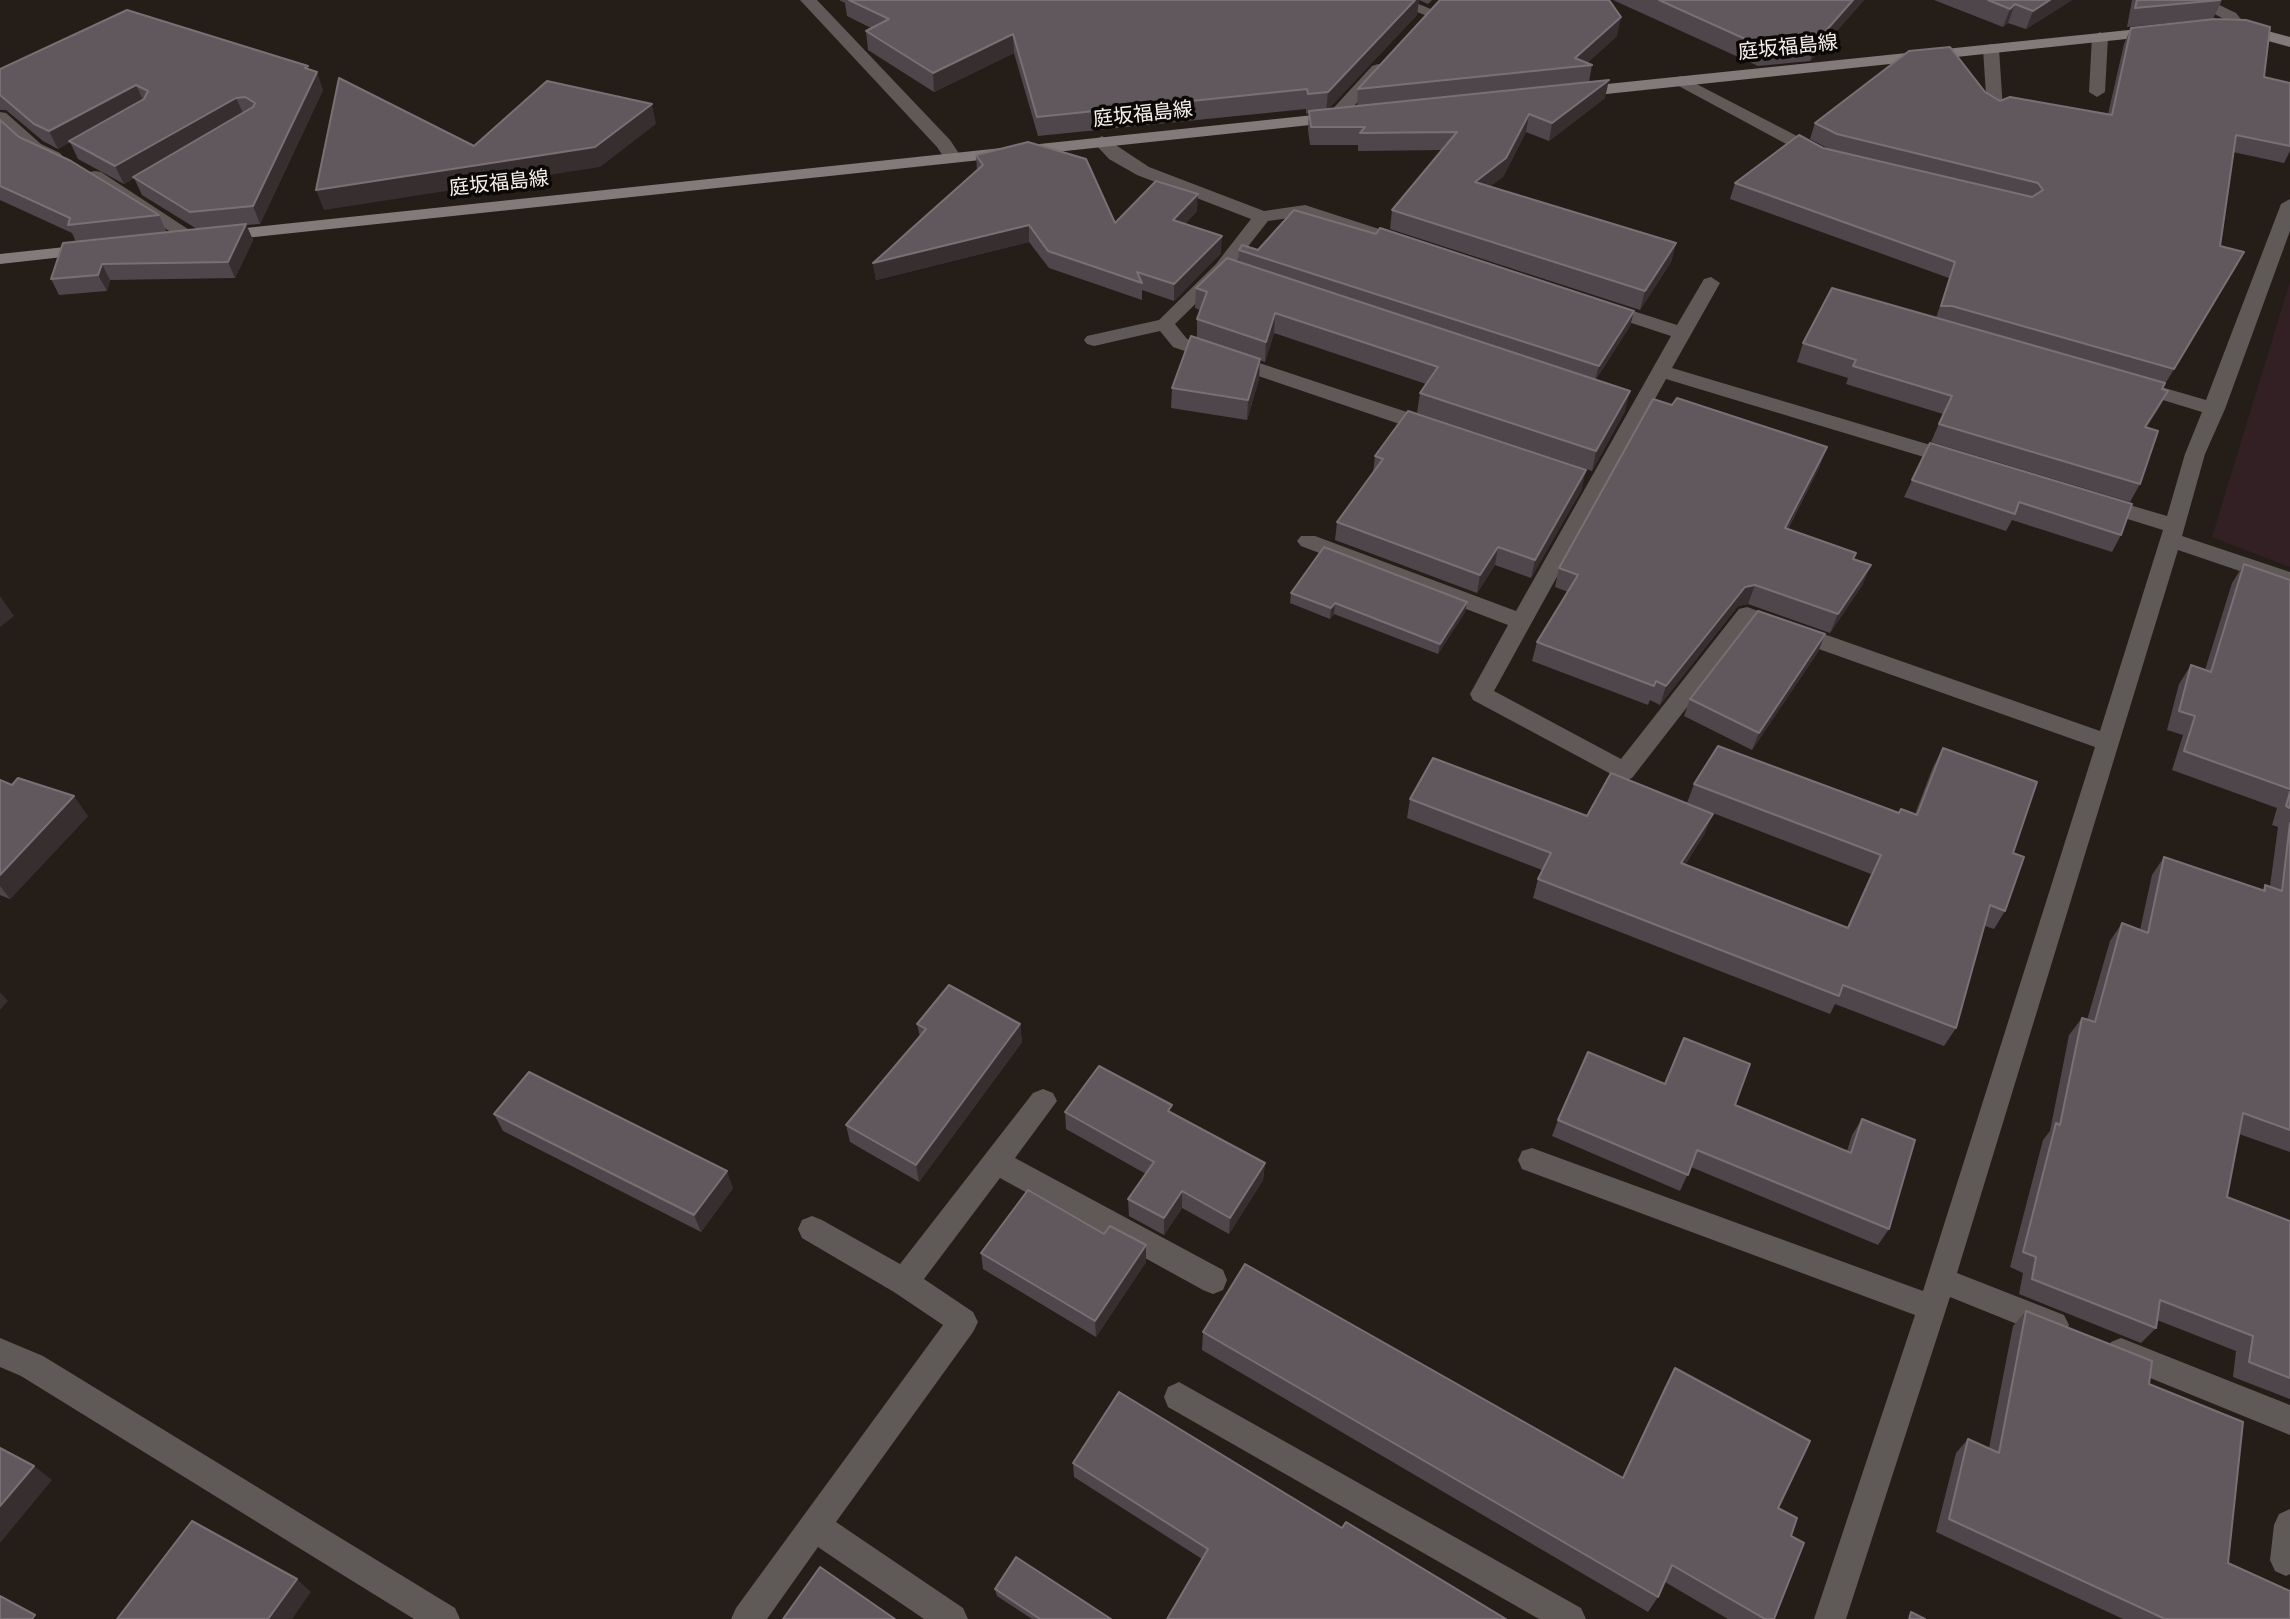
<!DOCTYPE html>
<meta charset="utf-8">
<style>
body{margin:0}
canvas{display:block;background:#251d18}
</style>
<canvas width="2290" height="1619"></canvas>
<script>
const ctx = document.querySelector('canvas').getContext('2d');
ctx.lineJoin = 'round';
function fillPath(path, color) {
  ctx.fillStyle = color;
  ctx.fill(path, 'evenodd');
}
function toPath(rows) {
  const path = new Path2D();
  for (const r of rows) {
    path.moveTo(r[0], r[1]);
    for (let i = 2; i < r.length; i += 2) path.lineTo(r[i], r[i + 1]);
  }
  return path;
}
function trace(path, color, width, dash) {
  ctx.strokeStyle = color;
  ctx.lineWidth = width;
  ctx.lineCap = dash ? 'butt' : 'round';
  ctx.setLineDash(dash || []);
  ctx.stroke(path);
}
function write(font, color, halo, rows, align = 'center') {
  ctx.font = font + ' Arial,"Noto Sans JP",sans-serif';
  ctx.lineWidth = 7;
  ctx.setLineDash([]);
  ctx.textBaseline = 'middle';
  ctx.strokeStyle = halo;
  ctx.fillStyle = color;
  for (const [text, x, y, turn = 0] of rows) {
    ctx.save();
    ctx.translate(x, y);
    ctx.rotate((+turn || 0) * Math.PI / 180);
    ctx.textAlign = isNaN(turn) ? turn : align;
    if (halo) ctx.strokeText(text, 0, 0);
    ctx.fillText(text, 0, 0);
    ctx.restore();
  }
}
fillPath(toPath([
 [2290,282,2290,567,2212,537]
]), '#332025');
fillPath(toPath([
 [800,0,817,0,950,140,962,158,959,162,947,162,937,147,800,0],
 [1386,0,1409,0,1438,12,1430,17,1386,0],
 [2188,0,2209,0,2236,13,2248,28,2240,33,2234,31,2224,19,2188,0],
 [2100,32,2108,37,2105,92,2097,97,2089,92,2092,37,2100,32],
 [1991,44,1999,49,2003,110,1995,115,1987,110,1983,49,1991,44],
 [1378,64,1384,66,1384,72,1340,122,1328,122,1326,118,1328,114,1372,66,1378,64],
 [1681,76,1826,151,1829,155,1826,159,1814,159,1675,84,1673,81,1675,78,1681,76],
 [0,112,6,113,41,144,60,153,63,157,60,161,48,161,29,152,0,126,0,112],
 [1102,136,1149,167,1264,211,1305,205,1413,240,1416,244,1413,248,1407,249,1304,216,1268,221,1228,272,1175,324,1187,339,1440,423,1443,428,1440,433,1426,433,1173,347,1160,331,1094,346,1087,344,1084,340,1087,336,1159,320,1216,264,1251,219,1137,175,1109,159,1096,145,1093,141,1102,136],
 [95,171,101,172,203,239,194,244,188,243,89,180,86,176,89,172,95,171],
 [2290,199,2290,231,2225,409,2205,454,2182,536,2290,572,2290,588,2178,550,1957,1273,2064,1315,2069,1325,2064,1335,2054,1339,1950,1297,1846,1619,1814,1619,1915,1315,1522,1169,1518,1160,1522,1151,1532,1148,1923,1291,2095,747,1751,625,1632,778,1624,781,1473,700,1470,694,1508,625,1301,546,1297,541,1301,536,1315,536,1516,611,1671,336,1595,311,1593,307,1602,301,1677,325,1704,279,1711,277,1720,283,1672,368,1964,455,1967,460,1957,467,1666,379,1494,691,1621,759,1739,609,1747,607,2100,731,2163,530,2092,508,2089,503,2092,498,2099,496,2167,516,2185,454,2202,412,2130,390,2127,386,2137,380,2206,400,2281,204,2290,199],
 [1043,1089,1053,1093,1057,1101,1015,1158,1223,1270,1227,1280,1223,1290,1213,1294,1203,1290,1000,1178,924,1279,973,1312,978,1322,973,1332,836,1522,963,1608,968,1619,924,1619,818,1547,767,1619,731,1619,736,1608,943,1325,894,1292,802,1238,798,1229,802,1220,812,1216,822,1220,900,1264,1033,1093,1043,1089],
 [0,1338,43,1356,455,1608,460,1619,414,1619,21,1376,0,1367,0,1338],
 [2121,1338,2290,1405,2290,1435,2111,1362,2106,1352,2111,1342,2121,1338],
 [1179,1382,1581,1608,1586,1619,1539,1619,1168,1407,1164,1397,1168,1387,1179,1382],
 [2290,1509,2290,1574,2286,1576,2275,1571,2270,1560,2274,1525,2279,1514,2290,1509]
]), '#5f5958');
fillPath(toPath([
 [2238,23,2290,37,2290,47,2232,31,2230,28,2238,23],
 [2158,27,2164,29,2164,35,1578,97,1570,92,1578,87,2158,27],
 [1342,112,1350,117,1348,121,217,241,208,236,217,231,1342,112],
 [93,244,102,249,99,253,0,264,0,254,93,244]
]), '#837b79');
fillPath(toPath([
 [839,0,1432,0,1428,4,1419,0,1417,15,1328,109,1357,106,1358,89,1617,36,1587,63,1592,65,1589,82,1605,98,1549,141,1526,132,1503,177,1490,186,1676,243,1671,262,1640,310,1390,229,1392,210,1442,150,1358,151,1358,145,1310,145,1308,130,1309,113,1306,114,1306,109,1038,136,1014,53,934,92,868,50,866,31,871,28,847,16,845,3],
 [1613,0,1864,0,1810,61,1758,66],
 [1934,0,2072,0,2026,29,2008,23,2003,27],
 [2132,0,2222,0,2213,19,2127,27],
 [2131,28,2264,77,2290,83,2290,151,2284,163,2233,152,2220,246,2235,269,2162,389,2168,391,2147,427,2140,484,2130,502,1931,442,1943,414,1846,384,1848,378,1797,362,1803,343,1936,318,1949,278,1730,199,1735,183,1823,148,1831,150,1810,139,1815,123,1985,92,2000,101,2108,114,2124,44],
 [0,69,309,69,323,90,260,224,246,225,253,240,235,278,110,280,107,291,59,295,51,279,76,242,72,233,0,200,0,120,19,137,159,215,167,233,197,229,142,195,134,178,124,184,78,159,70,142,58,149,43,141,6,110,0,110],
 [976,155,1115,223,1197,211,1185,224,1221,253,1174,301,1142,290,1142,300,1049,268,1029,242,876,280,873,263,977,170],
 [1239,250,1258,250,1634,311,1630,326,1596,379,1625,411,1592,471,1417,413,1420,393,1426,384,1274,333,1265,362,1260,360,1259,379,1247,420,1171,408,1172,388,1197,338,1197,319,1200,310,1195,308,1196,288,1238,262],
 [1930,443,2121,535,2112,552,2012,520,2006,531,1904,497],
 [1375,456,1582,489,1531,578,1495,565,1477,593,1335,540,1337,522,1373,473],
 [1820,466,1788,529,1854,559,1863,584,1830,633,1748,604,1738,606,1660,705,1650,700,1648,705,1532,661,1537,642,1568,592,1555,587,1559,568],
 [2244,564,2290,580,2290,1152,2239,1134,2227,1197,2290,1221,2290,1399,2233,1377,2236,1351,2157,1320,2156,1328,2141,1343,2019,1294,2023,1273,2010,1267,2043,1140,2050,1131,2069,1035,2082,1018,2087,1020,2110,941,2122,923,2140,930,2152,875,2164,857,2262,890,2265,885,2270,886,2278,827,2272,825,2277,808,2172,770,2183,735,2167,730,2179,684,2191,665,2205,670,2232,583],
 [1291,593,1467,602,1465,612,1438,654,1334,614,1330,619,1290,603],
 [1825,634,1818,652,1752,750,1684,716,1690,699],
 [1943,748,2013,853,2005,911,1994,929,1985,926,1956,1028,1944,1046,1835,1004,1830,1014,1533,898,1538,879,1542,870,1407,818,1410,799,1587,816,1705,833,1685,865,1847,928,1871,874,1687,803,1694,784,1915,814,1933,767],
 [0,780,88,816,10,899,0,895],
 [917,1024,1020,1024,1022,1042,919,1182,850,1142,846,1125,920,1037],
 [1665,1084,1735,1105,1847,1151,1852,1135,1862,1119,1889,1229,1878,1245,1691,1167,1680,1191,1552,1136,1558,1120],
 [1065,1112,1172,1113,1265,1163,1263,1180,1229,1234,1182,1208,1164,1235,1129,1216,1128,1199,1146,1174,1066,1129],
 [494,1114,733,1188,701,1232,503,1131],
 [981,1253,1146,1262,1096,1337,983,1269],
 [2026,1311,2149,1384,2228,1563,2290,1619,2123,1619,1936,1532,1956,1453,1968,1439,1989,1448,2013,1326],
 [1203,1332,1622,1478,1665,1386,1675,1368,1778,1508,1791,1536,1774,1619,1728,1619,1665,1582,1658,1597,1648,1612,1202,1350],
 [1073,1463,1342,1528,1202,1559,1074,1477],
 [995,1589,1111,1619,1032,1619,997,1596]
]), '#4e464b');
fillPath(toPath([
 [1415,0,1419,0,1417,15,1326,112,1328,92],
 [1853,0,1864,0,1810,61,1816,42],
 [2050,0,2072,0,2026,29,2033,11],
 [2015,4,2008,23,2003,27,2010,9],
 [1621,17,1617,36,1584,66,1575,58],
 [1013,34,1014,53,934,92,933,73],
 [308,66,313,80,317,72,323,90,260,224,253,206,305,68],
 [1609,80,1605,98,1549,141,1552,123],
 [136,85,144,102,58,149,49,131],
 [236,98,244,115,124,184,115,166],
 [652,104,656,124,600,167,324,210,316,190],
 [1529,114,1526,132,1503,177,1472,200,1475,182],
 [1198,194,1197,211,1173,237,1173,220],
 [246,224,253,240,235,278,228,262],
 [1029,225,1029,242,876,280,873,263],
 [1222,236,1221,253,1174,301,1174,284],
 [1676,243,1671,262,1640,310,1645,291],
 [2244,252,2235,269,2165,385,2174,369],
 [102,264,110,280,107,291,98,275],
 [1634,311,1630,326,1595,380,1599,366],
 [1275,313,1274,333,1265,362,1266,342],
 [1260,359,1259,379,1247,420,1248,400],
 [1630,391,1625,411,1592,471,1596,451],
 [2168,391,2158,410,2135,445,2145,427],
 [1827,447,1820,466,1778,547,1785,528],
 [1586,470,1582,489,1531,578,1535,560],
 [1498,547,1495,565,1477,593,1480,575],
 [1871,565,1863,584,1830,633,1838,614],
 [1755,585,1748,604,1738,606,1660,705,1666,686,1745,587],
 [0,596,14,616,0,627],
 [1467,602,1465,612,1438,654,1440,644],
 [1335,603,1334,614,1330,619,1331,608],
 [1825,634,1818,652,1752,750,1759,733],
 [74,796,88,816,10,899,0,886,0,875],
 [1713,814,1705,833,1674,882,1681,863],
 [0,992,8,1001,0,1010],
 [1020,1024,1022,1042,919,1182,916,1165],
 [1265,1163,1263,1180,1229,1234,1230,1218],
 [727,1171,733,1188,701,1232,694,1215],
 [1182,1191,1182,1208,1164,1235,1164,1218],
 [1146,1245,1146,1262,1096,1337,1095,1321],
 [34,1466,52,1480,0,1543,0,1506],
 [297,1579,311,1592,292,1619,268,1619]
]), '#362e2f');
const building = toPath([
 [849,0,1415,0,1328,92,1308,94,1307,89,1037,117,1013,34,933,73,866,31,889,19,849,0],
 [1440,0,1609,0,1621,17,1575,58,1592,65,1358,89,1440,0],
 [1659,0,1853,0,1816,42,1763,47,1659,0],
 [1988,0,2050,0,2033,11,2015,4,2010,9,1988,0],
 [2137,0,2220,0,2135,8,2137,0],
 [127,10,308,66,305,68,317,72,253,206,190,212,133,177,253,107,255,103,245,97,236,98,115,166,69,141,144,99,148,91,136,85,49,131,34,124,0,95,0,69,127,10],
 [2215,19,2246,20,2270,27,2264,77,2290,83,2290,146,2236,135,2220,246,2244,252,2174,369,1952,306,1941,306,1955,262,1735,183,1799,135,1823,148,2032,197,2043,190,2038,183,1837,134,1815,123,1909,51,1950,47,1985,92,2000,101,2010,97,2112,115,2131,28,2215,19],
 [339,78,474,146,547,81,652,104,595,147,316,190,339,78],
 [1609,80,1552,123,1529,114,1506,158,1475,182,1676,243,1645,291,1392,210,1457,132,1360,133,1365,127,1311,127,1309,111,1609,80],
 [0,120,19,137,71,161,159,215,68,225,70,218,0,186,0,120],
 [1028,142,1086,159,1115,223,1156,181,1198,194,1173,220,1222,236,1174,284,1137,272,1142,283,1048,251,1029,225,873,263,983,165,976,155,1028,142],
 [1294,210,1376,234,1380,228,1634,311,1599,366,1239,250,1242,245,1258,250,1294,210],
 [246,224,228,262,102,264,98,275,51,279,63,243,246,224],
 [1227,258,1630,391,1596,451,1420,393,1438,367,1351,338,1275,313,1266,342,1197,319,1207,292,1196,288,1227,258],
 [1832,288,2165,383,2162,389,2168,391,2145,427,2158,431,2140,484,1939,424,1952,396,1853,366,1856,360,1803,343,1832,288],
 [1191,336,1260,359,1248,400,1172,388,1191,336],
 [1677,398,1827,447,1785,528,1856,553,1853,559,1871,565,1838,614,1755,585,1745,587,1666,686,1656,681,1654,686,1537,642,1578,575,1559,568,1653,399,1672,405,1677,398],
 [1408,411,1586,470,1535,560,1498,547,1480,575,1337,522,1383,459,1375,456,1408,411],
 [1930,443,2132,504,2121,535,2019,502,2015,514,1912,480,1930,443],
 [1324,547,1467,602,1440,644,1335,603,1331,608,1291,593,1324,547],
 [2244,564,2290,580,2290,789,2184,751,2195,716,2179,711,2191,665,2211,672,2244,564],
 [1758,611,1825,634,1759,733,1690,699,1758,611],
 [1718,746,1899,813,1901,809,1917,815,1943,748,2037,782,2013,853,2024,857,2005,911,1990,905,1956,1028,1843,985,1839,996,1538,879,1551,853,1410,799,1433,758,1587,816,1611,773,1713,814,1681,863,1848,928,1881,855,1694,784,1718,746],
 [18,778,74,796,0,875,0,780,12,785,18,778],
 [2290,792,2290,808,2286,806,2290,792],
 [2290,823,2290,1130,2243,1113,2227,1197,2290,1221,2290,1378,2249,1362,2253,1336,2160,1300,2156,1328,2032,1279,2036,1257,2023,1252,2056,1123,2060,1125,2082,1018,2095,1022,2122,923,2148,933,2164,857,2265,891,2265,885,2282,891,2290,823],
 [949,985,1020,1024,916,1165,846,1125,926,1029,917,1024,949,985],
 [1684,1038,1750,1064,1735,1105,1851,1153,1862,1119,1915,1140,1889,1229,1697,1150,1688,1175,1558,1120,1588,1052,1665,1084,1684,1038],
 [1099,1066,1172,1105,1168,1111,1265,1163,1230,1218,1182,1191,1164,1218,1128,1199,1154,1162,1065,1112,1099,1066],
 [529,1072,727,1171,694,1215,494,1114,529,1072],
 [1028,1190,1104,1234,1110,1226,1146,1245,1095,1321,981,1253,1028,1190],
 [1245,1264,1623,1478,1675,1368,1810,1441,1778,1508,1797,1518,1791,1536,1804,1543,1774,1619,1765,1619,1672,1565,1658,1597,1203,1332,1245,1264],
 [2026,1311,2152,1361,2149,1384,2243,1422,2228,1563,2290,1591,2290,1619,2165,1619,1949,1519,1968,1439,1999,1453,2026,1311],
 [1119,1392,1342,1528,1346,1522,1506,1619,1167,1619,1208,1549,1073,1463,1119,1392],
 [0,1448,34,1466,0,1506,0,1448],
 [192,1521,297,1579,268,1619,117,1619,192,1521],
 [1016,1557,1111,1619,1040,1619,995,1589,1016,1557],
 [820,1567,895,1619,783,1619,820,1567],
 [0,1596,35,1615,32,1619,0,1619,0,1596],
 [1911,1612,1925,1619,1909,1619,1911,1612]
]);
fillPath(building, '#60585d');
trace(building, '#787074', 2);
write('20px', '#f7f1ee', '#0c0806', [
 ["庭坂福島線",1788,48,-6],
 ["庭坂福島線",1143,115,-6],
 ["庭坂福島線",499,184,-6]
]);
</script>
